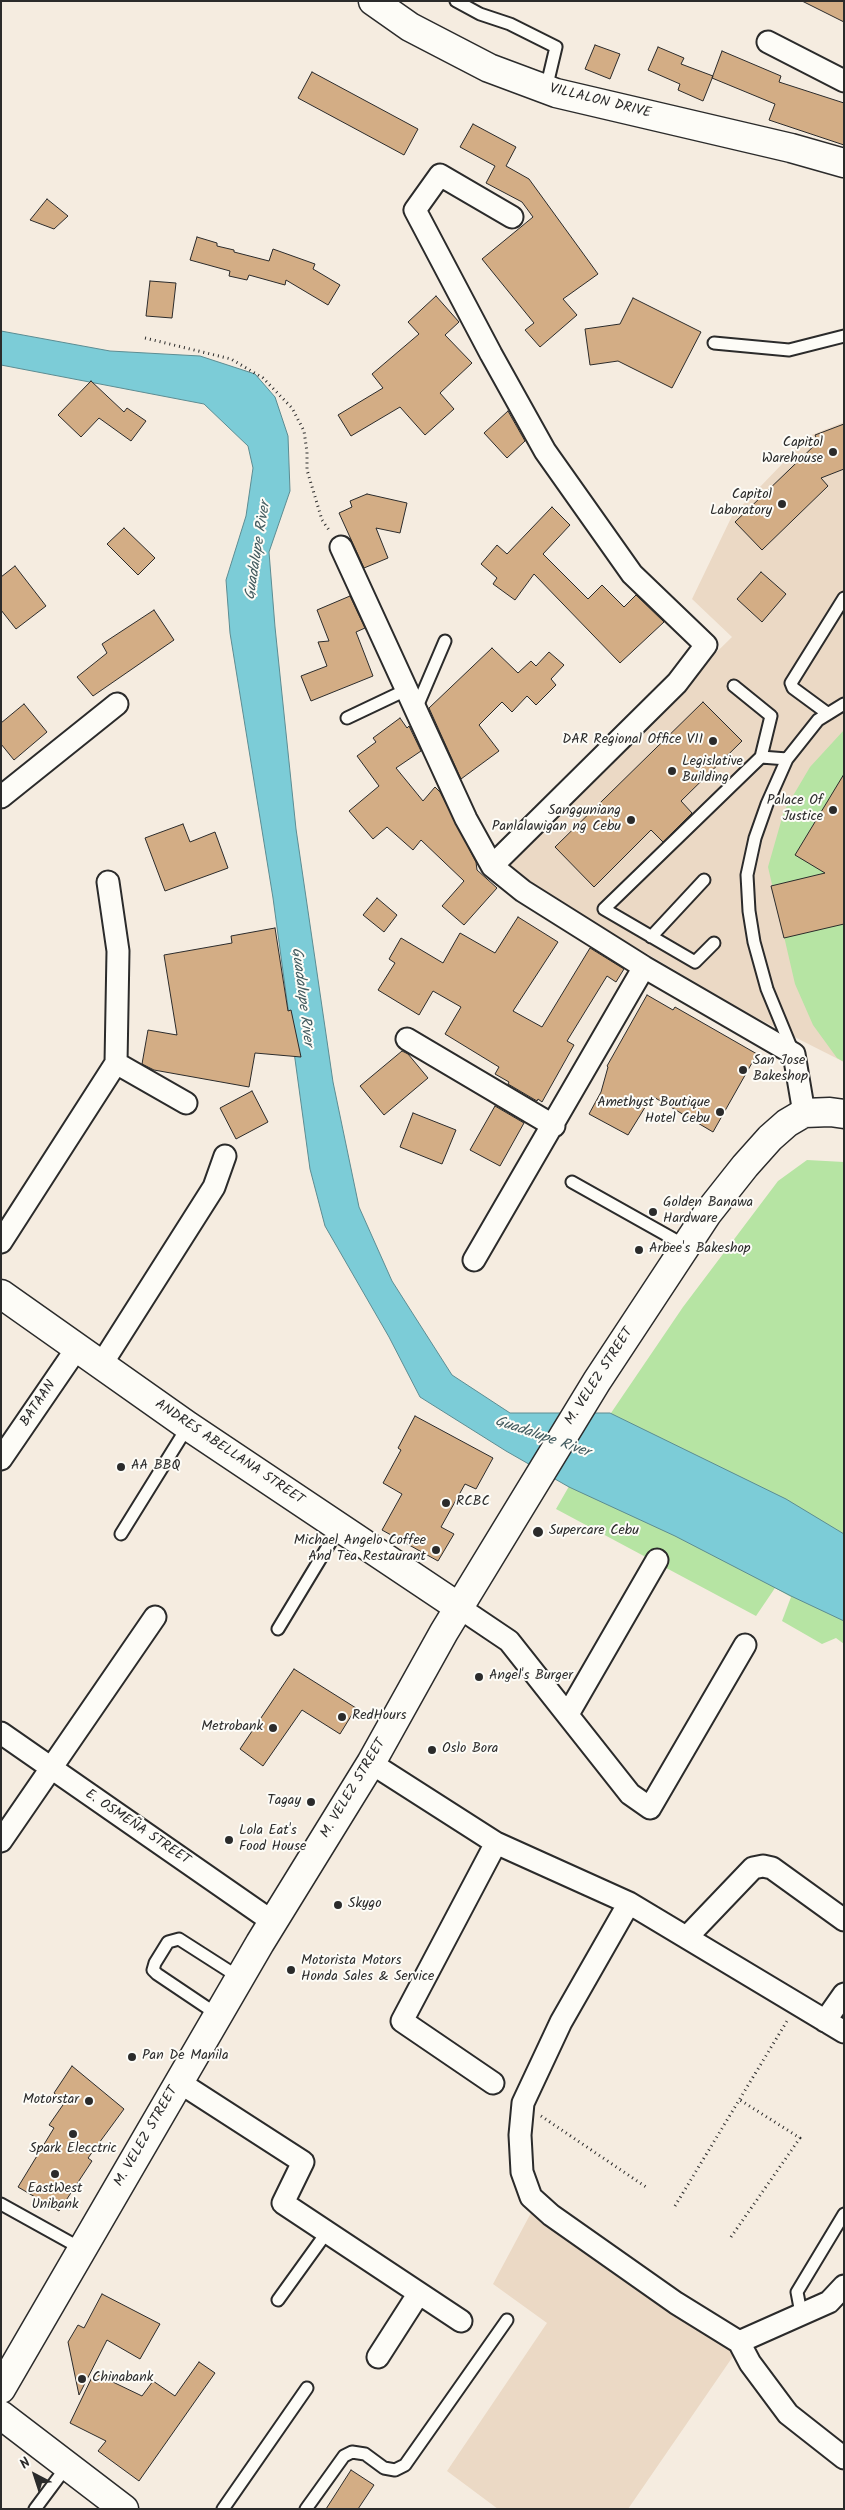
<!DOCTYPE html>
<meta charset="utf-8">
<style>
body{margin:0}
#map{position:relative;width:845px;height:2510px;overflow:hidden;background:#f5ece0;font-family:Kalam,sans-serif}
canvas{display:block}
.frame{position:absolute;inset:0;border:2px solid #2b2b2b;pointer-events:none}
.north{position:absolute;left:10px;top:2450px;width:50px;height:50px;-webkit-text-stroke:4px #fdfcf7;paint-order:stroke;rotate:320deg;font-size:14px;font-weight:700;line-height:20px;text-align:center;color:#2b2b2b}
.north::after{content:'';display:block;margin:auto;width:18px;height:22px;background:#2b2b2b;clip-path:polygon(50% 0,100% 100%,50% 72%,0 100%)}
</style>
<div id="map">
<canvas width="845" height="2510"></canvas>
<div class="frame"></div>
<div class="north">N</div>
</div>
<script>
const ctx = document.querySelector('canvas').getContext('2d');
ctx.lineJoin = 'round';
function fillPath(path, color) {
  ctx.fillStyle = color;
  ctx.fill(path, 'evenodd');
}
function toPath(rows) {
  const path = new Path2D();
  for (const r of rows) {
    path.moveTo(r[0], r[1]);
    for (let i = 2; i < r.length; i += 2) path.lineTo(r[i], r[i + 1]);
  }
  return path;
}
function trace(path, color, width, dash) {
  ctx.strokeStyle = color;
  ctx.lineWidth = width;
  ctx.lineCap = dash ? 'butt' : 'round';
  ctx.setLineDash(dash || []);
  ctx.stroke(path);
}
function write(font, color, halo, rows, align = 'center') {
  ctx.font = font + ' Kalam,sans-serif';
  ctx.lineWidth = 4;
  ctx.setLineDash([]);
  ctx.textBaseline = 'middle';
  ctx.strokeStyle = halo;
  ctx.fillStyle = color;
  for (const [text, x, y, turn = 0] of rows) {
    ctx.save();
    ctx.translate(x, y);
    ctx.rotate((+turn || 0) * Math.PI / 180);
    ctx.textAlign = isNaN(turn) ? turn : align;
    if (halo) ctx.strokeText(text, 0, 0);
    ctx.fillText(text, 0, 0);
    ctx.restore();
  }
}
fillPath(toPath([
 [844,422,844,1062,749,1014,498,866,732,637,692,599,732,516,809,436],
 [532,2211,736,2352,628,2509,498,2509,447,2471,547,2323,493,2284]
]), '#ebd9c5');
fillPath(toPath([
 [844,730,844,1062,837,1058,813,1025,795,984,768,867,784,811,810,767],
 [807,1160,844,1162,844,1644,836,1638,822,1644,782,1621,791,1597,775,1588,756,1616,556,1509,611,1413,683,1307,778,1181]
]), '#b6e4a3');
const water = toPath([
 [1,331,110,351,200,356,255,374,275,397,288,436,290,491,269,552,275,627,296,829,333,1082,359,1207,392,1281,452,1375,510,1413,610,1413,786,1499,844,1534,844,1621,791,1596,675,1536,569,1487,506,1451,420,1397,389,1337,325,1226,310,1169,273,898,230,633,226,580,246,516,253,468,248,446,204,404,1,365,1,331]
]);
fillPath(water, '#7cccd7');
trace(water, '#5c8c92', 1);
const building = toPath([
 [802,1,844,1,844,22,802,1],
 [595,45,620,54,610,79,585,69,595,45],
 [658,47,684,58,681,64,713,76,703,101,678,90,680,84,648,70,658,47],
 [722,51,781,76,779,82,844,103,844,145,769,120,775,104,712,78,722,51],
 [312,72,418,129,404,155,298,98,312,72],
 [473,124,516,147,506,166,529,179,598,274,563,299,577,315,540,347,525,330,534,323,482,259,533,217,522,202,486,183,495,166,460,147,473,124],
 [47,199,68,216,54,229,30,220,47,199],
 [197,237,217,243,217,246,234,250,234,252,269,261,273,249,315,264,313,269,340,285,328,305,286,280,285,285,249,275,247,280,229,276,230,271,190,260,197,237],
 [150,281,176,283,172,318,146,316,150,281],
 [436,296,459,322,445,335,472,363,440,393,454,409,425,435,400,407,351,436,338,415,383,388,372,374,419,334,408,322,436,296],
 [633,298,701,332,672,388,618,361,590,365,585,329,620,324,633,298],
 [91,381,124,412,127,408,146,421,131,441,99,418,81,437,58,415,91,381],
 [508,411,525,441,507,458,484,433,508,411],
 [844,424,844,469,821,478,828,486,762,550,735,522,818,442,815,435,844,424],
 [367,494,407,503,400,533,376,528,388,558,364,568,339,513,352,507,350,501,367,494],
 [552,507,570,525,543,554,588,599,602,585,624,607,636,595,664,622,620,663,534,574,515,600,493,584,497,578,481,564,497,545,507,554,552,507],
 [124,528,155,558,138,575,107,544,124,528],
 [15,566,46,606,16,629,1,610,1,577,15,566],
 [761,572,786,594,762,622,737,599,761,572],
 [350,596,365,628,356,632,373,676,311,701,301,676,327,666,318,642,329,641,317,610,350,596],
 [154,610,174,640,93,696,77,677,107,653,102,644,154,610],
 [492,648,518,673,531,661,536,666,549,652,564,665,551,679,556,685,536,705,527,696,512,712,502,702,479,725,499,751,461,779,429,708,492,648],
 [703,702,742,741,681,801,692,813,663,842,651,830,594,887,555,847,703,702],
 [24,704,47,732,14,760,1,744,1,723,24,704],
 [400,718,407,728,409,726,421,751,396,768,423,801,435,787,440,792,476,862,477,870,497,888,464,925,442,906,464,881,421,840,413,850,387,827,373,839,349,811,379,786,357,756,376,742,373,738,400,718],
 [844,774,844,924,784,938,771,886,825,873,795,855,844,774],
 [183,824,190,842,215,832,228,868,165,891,145,838,183,824],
 [377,898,397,915,384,932,363,915,377,898],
 [518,917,558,942,513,1011,542,1027,590,948,624,969,616,982,607,976,567,1041,574,1045,542,1102,538,1099,537,1101,508,1084,509,1082,495,1074,499,1067,445,1034,461,1007,433,991,419,1015,378,990,395,963,389,959,401,938,443,963,460,933,495,953,518,917],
 [275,928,288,1011,291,1010,301,1057,255,1053,249,1087,154,1070,142,1064,148,1030,177,1035,164,955,232,943,231,936,275,928],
 [647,995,673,1010,675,1007,757,1054,713,1132,652,1096,628,1135,589,1114,601,1092,608,1067,607,1066,647,995],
 [402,1051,408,1054,428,1078,384,1115,360,1086,402,1051],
 [252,1091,268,1122,236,1139,220,1108,252,1091],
 [495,1106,524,1123,500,1166,470,1150,495,1106],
 [413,1113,456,1130,442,1164,400,1147,413,1113],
 [415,1416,493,1458,476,1489,465,1484,441,1527,454,1534,438,1561,382,1530,402,1494,383,1483,401,1450,398,1448,415,1416],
 [294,1669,356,1708,340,1734,302,1710,263,1766,240,1749,294,1669],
 [72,2066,124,2109,88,2158,92,2161,59,2211,18,2187,54,2128,49,2125,65,2102,54,2093,72,2066],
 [102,2294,160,2324,140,2359,107,2340,79,2395,68,2342,78,2325,84,2328,102,2294],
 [199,2362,215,2373,139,2481,98,2451,106,2441,70,2423,94,2373,142,2396,153,2381,175,2396,199,2362],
 [351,2470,374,2485,358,2509,326,2509,351,2470]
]);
fillPath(building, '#d3ad85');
trace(building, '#2b2b2b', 1);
const service = toPath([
 [456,1,480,14,510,24,556,47,546,89],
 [714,343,789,350,844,336],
 [416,709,445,641],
 [827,713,793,688,791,683,844,598],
 [347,718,406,690],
 [761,757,787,759],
 [651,937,704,880],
 [714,943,695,962,604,909,761,757,771,716,734,686],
 [793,1052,767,989,754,942,749,911,747,875,755,838,767,804,787,759,818,720,844,704],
 [572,1182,686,1246],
 [121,1534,188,1426],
 [278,1629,339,1528],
 [218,2015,157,1974,153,1970,155,1963,168,1942,179,1939,240,1978],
 [1,2204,82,2249],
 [278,2300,327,2232],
 [801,2313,797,2292,844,2214],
 [35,2509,67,2466],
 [223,2509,307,2388],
 [306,2509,344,2456,352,2452,365,2454,384,2468,395,2470,405,2465,507,2320]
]);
const minor = toPath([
 [768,42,844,81],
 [341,547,466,819,492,866,523,891,644,967,794,1054,804,1113],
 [1,797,117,704],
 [492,866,677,683,706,645,632,574,545,451,491,354,415,210,440,175,512,217],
 [407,1039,554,1126],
 [116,1063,186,1103],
 [1,1242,116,1063,118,951,108,882],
 [474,1260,644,967],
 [101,1365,214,1187,225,1156],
 [1,1459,77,1348],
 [460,1608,509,1641,630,1794,650,1808,745,1645],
 [568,1714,657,1560],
 [1,1733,273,1922],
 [371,1763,496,1843,629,1903,844,2032],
 [1,1841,155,1617],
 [629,1903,561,2022,523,2103,520,2135,522,2172,531,2197,551,2215,676,2303,739,2342,750,2363,788,2414,844,2458],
 [687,1937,753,1868,763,1866,772,1868,844,1920],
 [825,2021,844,1994],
 [179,2082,303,2162,283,2203,461,2321],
 [493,2083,402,2021,496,1843],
 [739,2342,829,2302,844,2286],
 [378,2357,419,2293]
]);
const tertiary = toPath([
 [373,1,410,27,489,68,556,93,791,148,844,163],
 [1,1294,188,1426,460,1608]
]);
const secondary = toPath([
 [1,2389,260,1943,371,1763,444,1632,597,1381,686,1246,707,1214,745,1166,770,1138,787,1123,804,1113,830,1112,844,1114],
 [1,2415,124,2509]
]);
trace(service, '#2b2b2b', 15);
trace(minor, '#2b2b2b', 25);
trace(tertiary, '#2b2b2b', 31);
trace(secondary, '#2b2b2b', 31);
trace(toPath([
 [145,338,231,359,263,378,292,408,304,431,307,452,307,470,322,520,329,530],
 [541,2116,646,2187],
 [675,2206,787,2021],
 [731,2237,800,2138,740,2100]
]), '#2b2b2b', 3, [1, 4]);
trace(service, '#fdfcf7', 11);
trace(minor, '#fdfcf7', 21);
trace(tertiary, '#fdfcf7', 28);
trace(secondary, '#fdfcf7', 28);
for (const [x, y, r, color] of [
 [833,452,5,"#2b2b2b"],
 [782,504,5,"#2b2b2b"],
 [713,741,5,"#2b2b2b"],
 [672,771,5,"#2b2b2b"],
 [833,810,5,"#2b2b2b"],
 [631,820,5,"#2b2b2b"],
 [743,1070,5,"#2b2b2b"],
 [720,1112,5,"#2b2b2b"],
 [653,1212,5,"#2b2b2b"],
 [639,1250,5,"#2b2b2b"],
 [121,1467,5,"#2b2b2b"],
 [446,1503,5,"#2b2b2b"],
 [538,1532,6,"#2b2b2b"],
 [436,1550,5,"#2b2b2b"],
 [479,1677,5,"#2b2b2b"],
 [342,1717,5,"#2b2b2b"],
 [273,1728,5,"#2b2b2b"],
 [432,1750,5,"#2b2b2b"],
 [311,1802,5,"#2b2b2b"],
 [229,1840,5,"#2b2b2b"],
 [338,1905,5,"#2b2b2b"],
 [291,1970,5,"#2b2b2b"],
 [132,2057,5,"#2b2b2b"],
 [89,2101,5,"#2b2b2b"],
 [73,2134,5,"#2b2b2b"],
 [55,2174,5,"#2b2b2b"],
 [82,2379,5,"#2b2b2b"]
]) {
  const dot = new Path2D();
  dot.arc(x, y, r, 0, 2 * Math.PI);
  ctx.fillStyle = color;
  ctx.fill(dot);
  trace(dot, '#fdfcf7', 2);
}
write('14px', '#2b2b2b', '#fdfcf7', [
 ["VILLALON DRIVE",600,102,14],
 ["M. VELEZ STREET",600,1377,-57],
 ["BATAAN",39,1404,-56],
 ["ANDRES ABELLANA STREET",229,1453,34],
 ["M. VELEZ STREET",354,1789,-59],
 ["E. OSMEÑA STREET",137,1828,34],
 ["M. VELEZ STREET",147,2137,-60]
]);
write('14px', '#2b2b2b', '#fdfcf7', [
 ["Capitol",823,444,"right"],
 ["Warehouse",823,460,"right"],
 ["Capitol",772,496,"right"],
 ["Laboratory",772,512,"right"],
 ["DAR Regional Office VII",703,741,"right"],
 ["Legislative",682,763],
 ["Building",682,779],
 ["Palace Of",823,802,"right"],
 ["Justice",823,818,"right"],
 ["Sangguniang",621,812,"right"],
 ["Panlalawigan ng Cebu",621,828,"right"],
 ["San Jose",753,1062],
 ["Bakeshop",753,1078],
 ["Amethyst Boutique",710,1104,"right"],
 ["Hotel Cebu",710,1120,"right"],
 ["Golden Banawa",663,1204],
 ["Hardware",663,1220],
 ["Arbee's Bakeshop",649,1250],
 ["AA BBQ",131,1467],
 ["RCBC",456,1503],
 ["Supercare Cebu",549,1532],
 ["Michael Angelo Coffee",426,1542,"right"],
 ["And Tea Restaurant",426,1558,"right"],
 ["Angel's Burger",489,1677],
 ["RedHours",352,1717],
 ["Metrobank",263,1728,"right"],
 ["Oslo Bora",442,1750],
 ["Tagay",301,1802,"right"],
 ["Lola Eat's",239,1832],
 ["Food House",239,1848],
 ["Skygo",348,1905],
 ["Motorista Motors",301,1962],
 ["Honda Sales & Service",301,1978],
 ["Pan De Manila",142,2057],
 ["Motorstar",79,2101,"right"],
 ["Spark Elecctric",73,2150,"center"],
 ["EastWest",55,2190,"center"],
 ["Unibank",55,2206,"center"],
 ["Chinabank",92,2379]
], 'left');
write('italic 15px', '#435b5f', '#fdfcf7', [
 ["Guadalupe River",259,551,-81],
 ["Guadalupe River",301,997,83],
 ["Guadalupe River",542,1438,19]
]);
</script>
